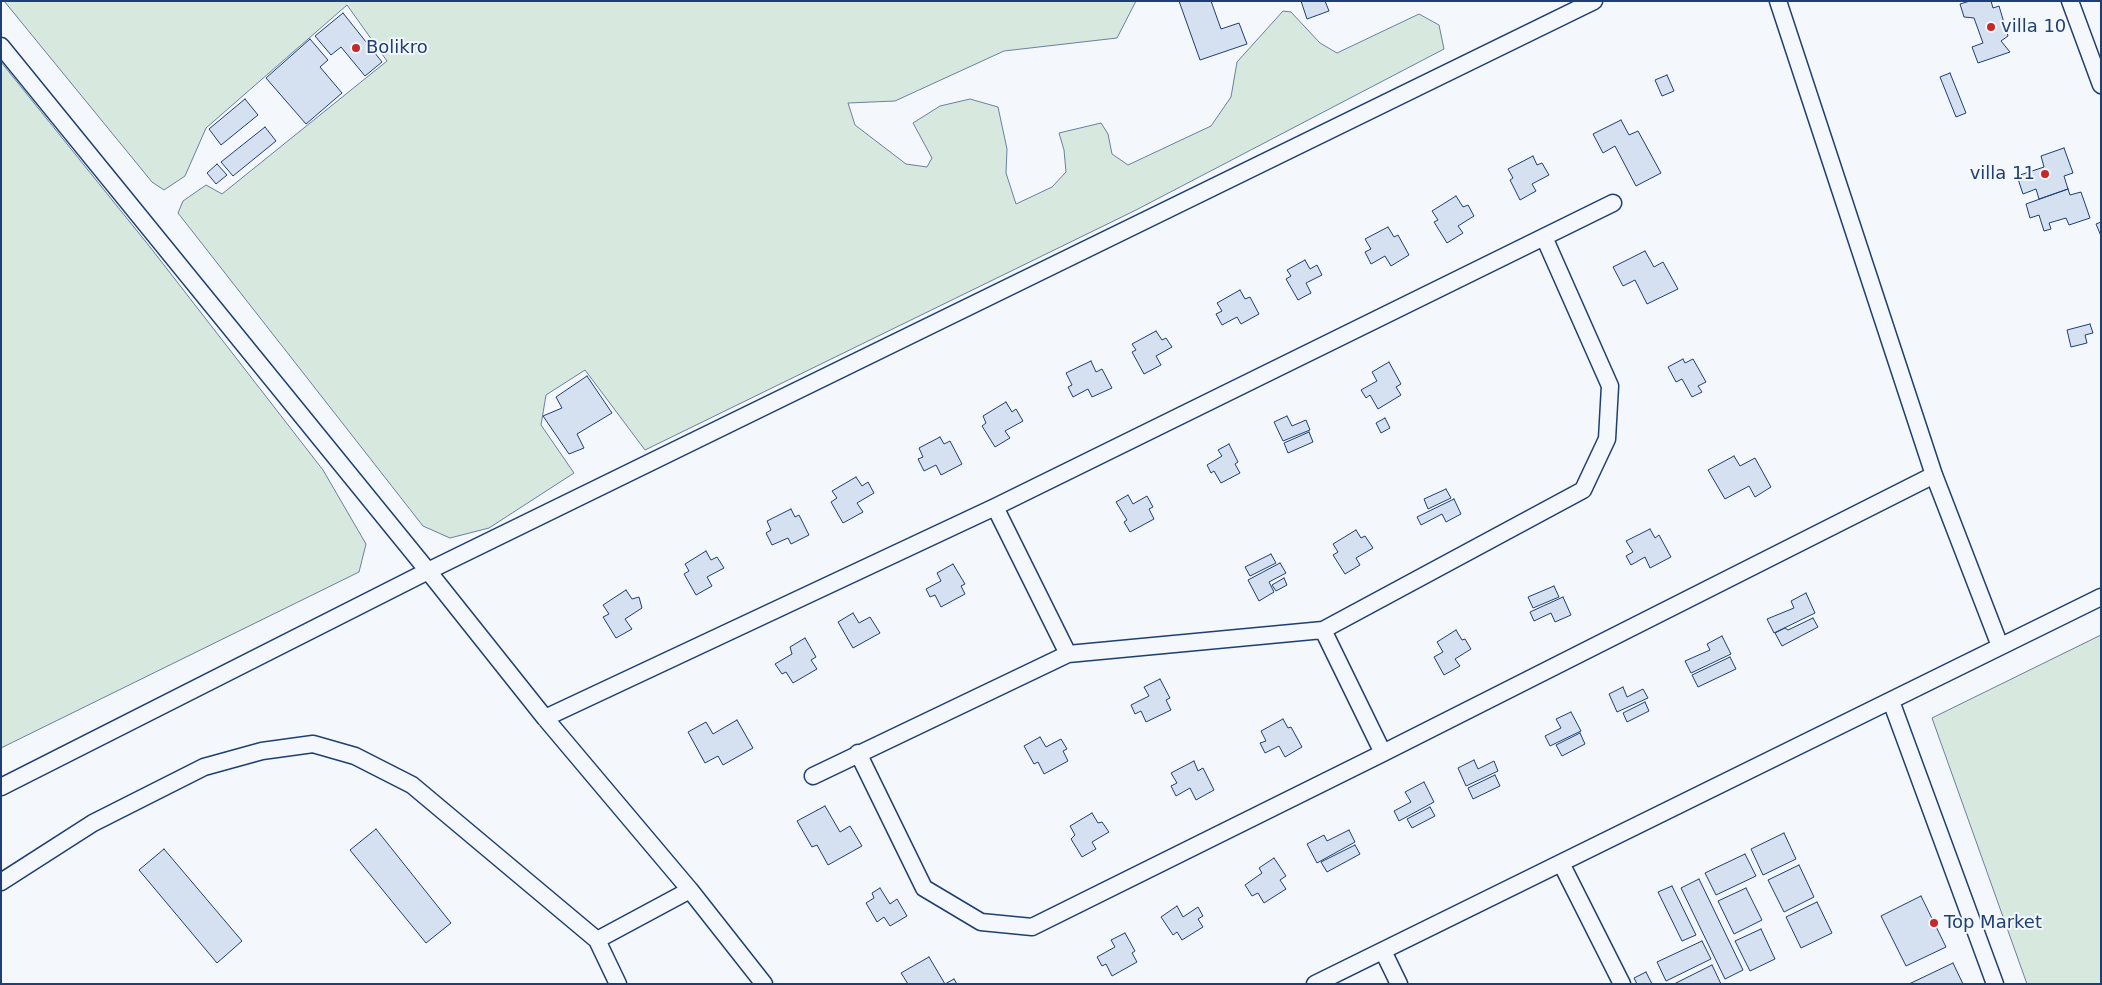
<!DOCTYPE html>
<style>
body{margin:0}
#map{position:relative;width:2102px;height:985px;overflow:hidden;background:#f4f7fb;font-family:"DejaVu Sans",sans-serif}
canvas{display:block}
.frame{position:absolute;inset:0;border:2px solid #1d3f73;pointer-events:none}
</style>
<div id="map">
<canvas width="2102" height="985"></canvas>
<div class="frame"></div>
</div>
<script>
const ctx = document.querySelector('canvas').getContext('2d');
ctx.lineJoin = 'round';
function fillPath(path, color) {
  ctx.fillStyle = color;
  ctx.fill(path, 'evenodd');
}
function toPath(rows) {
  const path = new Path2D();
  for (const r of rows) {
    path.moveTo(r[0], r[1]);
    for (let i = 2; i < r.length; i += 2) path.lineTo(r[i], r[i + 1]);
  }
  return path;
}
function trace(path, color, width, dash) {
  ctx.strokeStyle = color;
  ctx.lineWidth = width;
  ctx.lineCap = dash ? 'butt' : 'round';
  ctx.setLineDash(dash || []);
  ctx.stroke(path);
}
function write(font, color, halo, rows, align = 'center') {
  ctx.font = font + ' "DejaVu Sans",sans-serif';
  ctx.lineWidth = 4;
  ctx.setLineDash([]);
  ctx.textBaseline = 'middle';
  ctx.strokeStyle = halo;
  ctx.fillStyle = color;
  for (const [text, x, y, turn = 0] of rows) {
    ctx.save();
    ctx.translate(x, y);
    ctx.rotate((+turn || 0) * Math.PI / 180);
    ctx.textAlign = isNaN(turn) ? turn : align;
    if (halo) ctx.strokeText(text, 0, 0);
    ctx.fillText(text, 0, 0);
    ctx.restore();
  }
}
const green = toPath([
 [4,1,1136,1,1117,38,1004,51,895,101,848,103,855,125,906,164,927,167,932,158,913,123,940,106,970,99,998,107,1007,149,1006,173,1016,204,1052,187,1066,172,1064,150,1059,133,1101,123,1108,134,1112,154,1128,165,1211,126,1231,97,1237,62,1283,11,1291,12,1320,43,1337,53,1419,14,1439,25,1444,49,1136,210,645,450,585,370,546,395,541,425,574,473,489,528,450,538,423,526,178,213,183,201,206,185,222,194,387,61,347,5,206,128,185,176,164,190,152,182,4,1],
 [1,62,150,247,323,470,366,544,359,572,1,748,1,62],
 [2101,635,2101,984,2027,984,1932,718,2101,635]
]);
fillPath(green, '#d7e8df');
trace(green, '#687fa3', 1);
const building = toPath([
 [1179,1,1211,1,1221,29,1239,23,1247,44,1200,60,1179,1],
 [1301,1,1325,1,1329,11,1307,19,1301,1],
 [1970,1,1991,1,1993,8,1999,6,2008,36,2001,41,2010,52,1978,63,1972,47,1983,43,1974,18,1964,17,1960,4,1970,1],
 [343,13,382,62,365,76,341,47,331,55,315,36,343,13],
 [310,39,328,60,320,67,342,93,306,124,266,78,310,39],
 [1950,73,1966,113,1956,117,1940,77,1950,73],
 [1667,75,1674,91,1662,96,1655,80,1667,75],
 [245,99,258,115,221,145,209,129,245,99],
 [1621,120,1629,135,1638,131,1661,173,1636,186,1615,146,1603,153,1593,134,1621,120],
 [265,127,276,141,233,176,221,162,265,127],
 [2064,148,2073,173,2064,176,2068,189,2039,199,2036,189,2023,194,2017,176,2044,167,2041,156,2064,148],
 [1533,156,1537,165,1542,163,1549,175,1532,184,1536,191,1520,200,1510,180,1513,178,1508,169,1533,156],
 [217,164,227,175,216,184,207,173,217,164],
 [2068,189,2070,195,2081,192,2090,218,2069,225,2066,218,2049,223,2051,229,2044,231,2039,215,2030,218,2026,204,2068,189],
 [1456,196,1463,207,1468,205,1474,216,1458,226,1463,233,1447,243,1434,222,1438,220,1432,211,1456,196],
 [2101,222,2101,236,2096,224,2101,222],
 [1388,227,1394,237,1398,235,1409,255,1391,266,1385,256,1371,264,1365,252,1371,249,1365,239,1388,227],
 [1645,251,1654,267,1663,262,1678,289,1647,304,1635,280,1623,286,1613,267,1645,251],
 [1305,260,1310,269,1317,265,1322,275,1306,283,1311,293,1298,300,1286,279,1291,276,1287,270,1305,260],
 [1240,290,1245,299,1250,297,1259,314,1241,324,1237,317,1222,325,1216,314,1222,311,1217,303,1240,290],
 [2090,324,2093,333,2085,335,2087,343,2071,347,2067,330,2090,324],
 [1156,331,1162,340,1166,338,1172,347,1156,356,1161,365,1144,374,1132,352,1136,350,1132,344,1156,331],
 [1683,359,1685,363,1693,359,1706,382,1698,386,1702,392,1692,397,1682,379,1676,382,1668,367,1683,359],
 [1091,361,1096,372,1102,369,1112,388,1092,397,1088,389,1073,397,1068,387,1072,385,1066,373,1091,361],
 [1389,362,1401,384,1396,387,1401,395,1378,409,1370,395,1366,398,1361,390,1377,381,1372,372,1389,362],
 [587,376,612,413,577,434,584,448,569,454,543,416,562,408,556,397,587,376],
 [1006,402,1012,412,1016,409,1023,421,1005,431,1010,438,995,447,982,426,986,423,983,416,1006,402],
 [1287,416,1292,426,1306,420,1310,430,1283,441,1274,422,1287,416],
 [1385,418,1390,428,1381,433,1376,423,1385,418],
 [1309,432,1313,442,1288,453,1284,443,1309,432],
 [940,437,944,444,950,441,962,464,941,475,936,465,924,471,918,459,923,457,919,448,940,437],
 [1229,444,1238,462,1235,464,1240,473,1221,483,1214,471,1211,473,1207,465,1222,456,1218,450,1229,444],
 [1734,456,1740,466,1755,458,1771,487,1755,497,1749,486,1725,499,1708,470,1734,456],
 [856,477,862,486,868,482,874,493,857,503,863,512,843,523,831,502,837,498,832,491,856,477],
 [1446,489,1451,498,1428,509,1424,499,1446,489],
 [1128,495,1133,504,1147,496,1153,507,1149,509,1154,519,1130,532,1124,522,1127,520,1116,502,1128,495],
 [1454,499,1461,514,1446,522,1442,514,1421,525,1417,517,1454,499],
 [791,509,795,517,799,515,809,535,791,544,788,538,772,545,766,533,771,530,767,521,791,509],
 [1650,529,1655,538,1659,535,1671,557,1650,568,1645,557,1631,565,1626,556,1633,552,1626,541,1650,529],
 [1356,530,1361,538,1365,536,1373,548,1356,558,1360,565,1345,574,1333,555,1338,552,1333,544,1356,530],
 [706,551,711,560,717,557,724,568,707,577,712,586,696,595,684,574,689,571,685,564,706,551],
 [1271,554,1276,563,1250,576,1245,567,1271,554],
 [1280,563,1286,573,1269,582,1274,592,1259,601,1248,580,1280,563],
 [953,564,965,584,961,586,965,594,941,607,935,595,930,597,926,589,941,581,937,573,953,564],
 [1284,578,1287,585,1276,591,1272,585,1284,578],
 [1554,586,1559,597,1533,608,1528,597,1554,586],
 [626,590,632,599,639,597,642,608,625,619,632,629,616,638,603,617,609,614,603,605,626,590],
 [1806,593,1815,613,1774,633,1767,619,1794,608,1791,601,1806,593],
 [1563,597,1571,615,1555,622,1551,613,1534,621,1530,612,1563,597],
 [853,613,859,623,870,617,880,633,853,648,838,622,853,613],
 [1813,618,1818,627,1782,646,1775,633,1785,628,1788,630,1813,618],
 [1456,630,1462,640,1465,639,1471,649,1455,659,1460,666,1444,675,1434,657,1443,652,1437,642,1456,630],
 [1722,636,1731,654,1691,673,1685,661,1710,650,1707,644,1722,636],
 [805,638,816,657,811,660,817,669,793,683,786,672,782,674,775,664,792,654,790,647,805,638],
 [1730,657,1736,669,1698,687,1692,675,1730,657],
 [1160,679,1170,698,1166,700,1171,710,1146,722,1141,711,1135,714,1131,705,1149,696,1144,687,1160,679],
 [1623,687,1627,697,1643,689,1648,698,1617,712,1609,694,1623,687],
 [1645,702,1649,711,1627,722,1623,713,1645,702],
 [1571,712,1581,731,1550,746,1545,736,1561,728,1556,719,1571,712],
 [1283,719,1288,728,1291,727,1302,747,1285,757,1279,746,1265,753,1260,743,1266,741,1261,731,1283,719],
 [737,720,753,748,723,765,718,756,705,763,688,732,706,722,713,734,737,720],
 [1580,733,1585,744,1562,756,1556,745,1580,733],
 [1040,737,1046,747,1061,739,1067,749,1063,751,1068,761,1044,774,1038,762,1034,764,1024,746,1040,737],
 [1474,760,1478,769,1494,761,1498,771,1466,786,1458,768,1474,760],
 [1194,761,1198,771,1203,768,1214,790,1196,800,1190,788,1176,796,1171,786,1177,783,1171,773,1194,761],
 [1495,775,1500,786,1473,799,1468,788,1495,775],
 [1424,782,1434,802,1399,821,1394,811,1411,802,1405,792,1424,782],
 [825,806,840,832,850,826,862,846,828,865,817,845,812,847,797,821,825,806],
 [1430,807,1435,816,1412,828,1407,819,1430,807],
 [1092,813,1098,823,1102,822,1109,832,1092,842,1096,849,1082,857,1071,839,1075,835,1070,826,1092,813],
 [376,829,451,923,426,943,350,850,376,829],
 [1349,830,1355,842,1317,863,1307,844,1324,835,1327,841,1349,830],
 [1784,833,1796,859,1763,875,1751,849,1784,833],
 [1355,845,1360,854,1327,872,1321,862,1355,845],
 [164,849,242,941,217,963,139,870,164,849],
 [1745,854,1756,876,1716,895,1705,873,1745,854],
 [1274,858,1286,876,1280,880,1286,889,1264,903,1258,893,1252,896,1245,885,1262,873,1259,868,1274,858],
 [1799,865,1814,897,1784,912,1768,880,1799,865],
 [1699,879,1743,970,1725,979,1681,888,1699,879],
 [1672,886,1696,935,1682,941,1658,892,1672,886],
 [880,888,890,904,897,899,907,916,890,926,884,917,877,922,866,903,874,898,872,893,880,888],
 [1746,888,1762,920,1734,934,1718,901,1746,888],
 [1921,896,1946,947,1906,966,1881,916,1921,896],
 [1817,902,1832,933,1801,948,1786,917,1817,902],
 [1177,906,1183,917,1198,907,1203,916,1198,919,1203,927,1182,940,1177,932,1173,935,1161,917,1177,906],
 [1761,929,1775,959,1750,971,1735,941,1761,929],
 [1125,933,1135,951,1132,953,1137,962,1112,976,1106,964,1102,966,1097,957,1115,947,1111,940,1125,933],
 [1702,941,1711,959,1666,981,1657,962,1702,941],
 [929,957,945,984,908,984,901,973,929,957],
 [1953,963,1963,984,1909,984,1953,963],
 [1712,965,1721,984,1674,984,1712,965],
 [1646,972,1652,984,1637,984,1634,978,1646,972],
 [954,979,957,984,945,984,954,979]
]);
fillPath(building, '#d5e0f0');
trace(building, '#1d3f73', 1);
const minor = toPath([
 [1778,1,1934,475,2000,646],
 [2070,1,2101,85],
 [1,46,428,571,545,718,690,890,764,984],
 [995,507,1068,654],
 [1323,630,1383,753],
 [1891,701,1995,984],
 [545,718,995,507,1613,203],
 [858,753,924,888,981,922,1032,927,1383,753,1934,475],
 [813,776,1068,654,1323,630,1583,490,1607,439,1610,386,1544,237],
 [1,787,428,571,1594,1],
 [1561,863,1622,984],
 [1,882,93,823,204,767,262,751,313,744,355,756,412,785,597,940,618,984],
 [597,940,690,890],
 [1383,951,1399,984],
 [1315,984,2101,597]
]);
trace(minor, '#1d3f73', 19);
trace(minor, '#f4f7fb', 16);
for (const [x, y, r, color] of [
 [1991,27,5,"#c62828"],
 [356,48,5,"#c62828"],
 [2045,174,5,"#c62828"],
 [1934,923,5,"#c62828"]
]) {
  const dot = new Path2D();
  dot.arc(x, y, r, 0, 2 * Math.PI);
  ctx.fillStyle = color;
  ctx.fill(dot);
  trace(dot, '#f4f7fb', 2);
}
write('18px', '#1d3f73', '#f4f7fb', [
 ["villa 10",2001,27],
 ["Bolikro",366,48],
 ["villa 11",2035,174,"right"],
 ["Top Market",1944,923]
], 'left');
</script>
